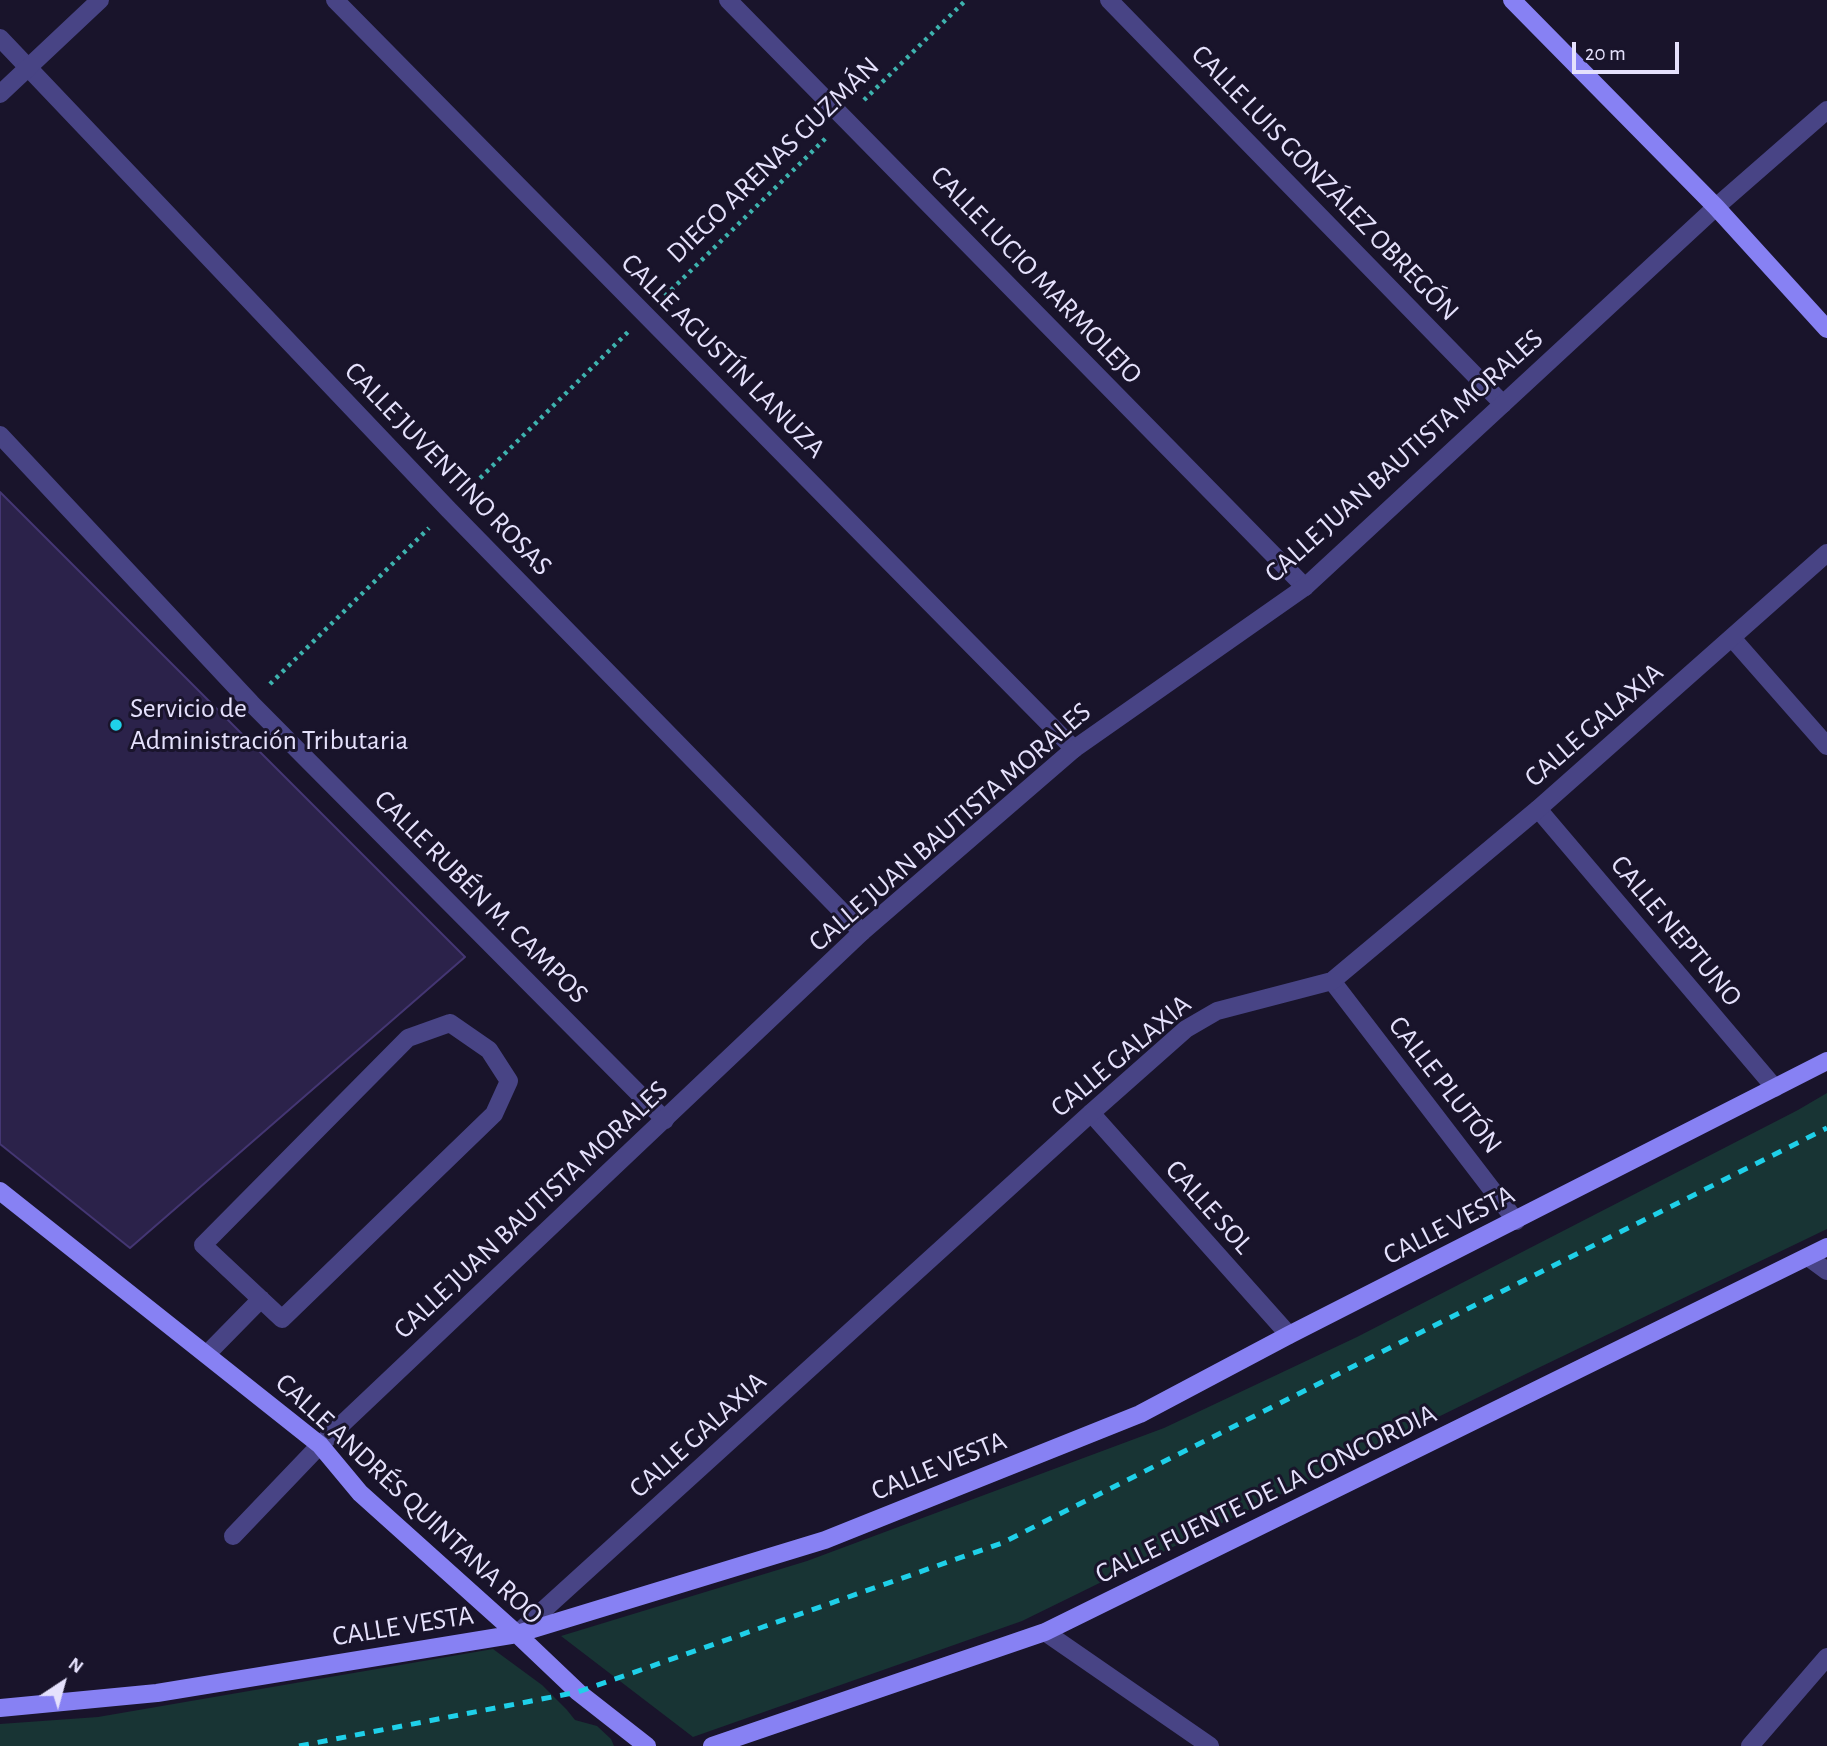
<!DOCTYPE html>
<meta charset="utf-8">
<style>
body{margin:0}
#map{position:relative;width:1827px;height:1746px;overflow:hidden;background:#19142b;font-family:"Alegreya Sans",sans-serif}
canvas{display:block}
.north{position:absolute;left:28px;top:1648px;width:70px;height:70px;-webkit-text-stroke:5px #19142b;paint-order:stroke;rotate:36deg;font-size:19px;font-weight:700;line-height:28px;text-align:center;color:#e5e1fc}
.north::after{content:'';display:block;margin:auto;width:24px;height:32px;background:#e5e1fc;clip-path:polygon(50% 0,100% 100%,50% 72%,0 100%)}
.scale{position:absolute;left:1572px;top:42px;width:107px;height:32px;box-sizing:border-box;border:4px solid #e5e1fc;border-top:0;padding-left:9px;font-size:21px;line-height:24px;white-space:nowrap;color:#e5e1fc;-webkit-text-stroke:5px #19142b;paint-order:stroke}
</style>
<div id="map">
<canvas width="1827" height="1746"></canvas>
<div class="north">N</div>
<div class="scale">20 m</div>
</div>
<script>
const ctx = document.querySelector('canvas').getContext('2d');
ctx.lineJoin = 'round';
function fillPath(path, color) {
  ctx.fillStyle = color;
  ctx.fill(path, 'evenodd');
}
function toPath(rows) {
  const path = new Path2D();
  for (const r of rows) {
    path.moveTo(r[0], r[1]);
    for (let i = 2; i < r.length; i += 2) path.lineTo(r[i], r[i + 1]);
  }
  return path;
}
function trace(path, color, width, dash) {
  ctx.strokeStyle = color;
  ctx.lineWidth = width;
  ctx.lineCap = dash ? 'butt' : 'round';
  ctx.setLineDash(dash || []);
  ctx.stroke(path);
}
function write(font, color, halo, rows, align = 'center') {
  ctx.font = font + ' "Alegreya Sans",sans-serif';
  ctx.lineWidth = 6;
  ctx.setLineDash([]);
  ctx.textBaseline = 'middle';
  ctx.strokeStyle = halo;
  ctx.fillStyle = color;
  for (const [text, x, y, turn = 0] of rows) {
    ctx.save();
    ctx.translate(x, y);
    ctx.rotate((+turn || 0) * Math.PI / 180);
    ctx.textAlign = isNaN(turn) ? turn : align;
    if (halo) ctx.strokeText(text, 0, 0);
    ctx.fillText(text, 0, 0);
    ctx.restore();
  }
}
fillPath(toPath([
 [1827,1093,1827,1229,1536,1369,1022,1621,693,1737,561,1636,807,1561,1164,1428,1357,1337,1798,1110],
 [493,1649,542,1685,567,1710,575,1720,597,1726,611,1739,614,1746,0,1746,0,1724,98,1717]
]), '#183434');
const building = toPath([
 [0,492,465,957,130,1248,0,1144,0,492]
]);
fillPath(building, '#2b224a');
trace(building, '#443673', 2);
trace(toPath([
 [864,100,966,0],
 [665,296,826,138],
 [468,490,628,332],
 [270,684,429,528]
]), '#3eb3af', 4.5, [3.5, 5]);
trace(toPath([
 [450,1023,489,1050,509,1081,494,1114,282,1319,203,1245,408,1038,450,1023],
 [207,1354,261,1299],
 [233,1536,320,1445]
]), '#484485', 18);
trace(toPath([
 [335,0,1074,749],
 [728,0,1305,587],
 [1109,0,1503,404],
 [0,38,448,509,862,932],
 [0,435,251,703,665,1120],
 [1732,638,1827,746],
 [1538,809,1775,1088],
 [1332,981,1516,1221],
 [1091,1113,1289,1335],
 [1808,1257,1827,1271],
 [1750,1746,1827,1657]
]), '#484485', 18);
trace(toPath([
 [0,94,100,0],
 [320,1445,862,932,1074,749,1305,587,1716,207,1827,110],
 [1045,1632,1210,1746],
 [517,1634,1091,1113,1186,1029,1217,1011,1332,981,1538,809,1827,553]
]), '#484485', 18);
trace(toPath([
 [1512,0,1716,207,1827,329],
 [0,1191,320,1445,360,1493,517,1634,578,1692,647,1746],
 [0,1708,157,1693,517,1634,825,1540,1140,1414,1289,1335,1827,1061],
 [712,1746,1045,1632,1827,1247]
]), '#8781f3', 18);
trace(toPath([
 [299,1746,578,1692,1002,1543,1827,1128]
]), '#1fd0e9', 5, [10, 9]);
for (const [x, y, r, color] of [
 [116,725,7,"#1fd0e9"]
]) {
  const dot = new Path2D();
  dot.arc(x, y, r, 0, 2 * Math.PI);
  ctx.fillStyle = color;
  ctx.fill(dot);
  trace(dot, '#19142b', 2.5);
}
write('28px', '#e5e1fc', '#19142b', [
 ["DIEGO ARENAS GUZMÁN",773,160,-44],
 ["CALLE LUIS GONZÁLEZ OBREGÓN",1325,183,46],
 ["CALLE LUCIO MARMOLEJO",1036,275,46],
 ["CALLE AGUSTÍN LANUZA",723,356,45],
 ["CALLE JUAN BAUTISTA MORALES",1404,456,-42],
 ["CALLE JUVENTINO ROSAS",448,469,46],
 ["CALLE GALAXIA",1594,725,-41],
 ["CALLE JUAN BAUTISTA MORALES",950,827,-41],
 ["CALLE RUBÉN M. CAMPOS",481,897,45],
 ["CALLE NEPTUNO",1676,931,50],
 ["CALLE GALAXIA",1121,1056,-40],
 ["CALLE PLUTÓN",1445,1085,52],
 ["CALLE SOL",1209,1207,48],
 ["CALLE JUAN BAUTISTA MORALES",531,1210,-43],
 ["CALLE VESTA",1449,1225,-27],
 ["CALLE GALAXIA",698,1435,-42],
 ["CALLE VESTA",939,1466,-22],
 ["CALLE FUENTE DE LA CONCORDIA",1266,1494,-26],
 ["CALLE ANDRÉS QUINTANA ROO",409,1499,43],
 ["CALLE VESTA",403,1626,-9]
]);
write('28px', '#e5e1fc', '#19142b', [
 ["Servicio de",130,709],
 ["Administración Tributaria",130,741]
], 'left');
</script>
